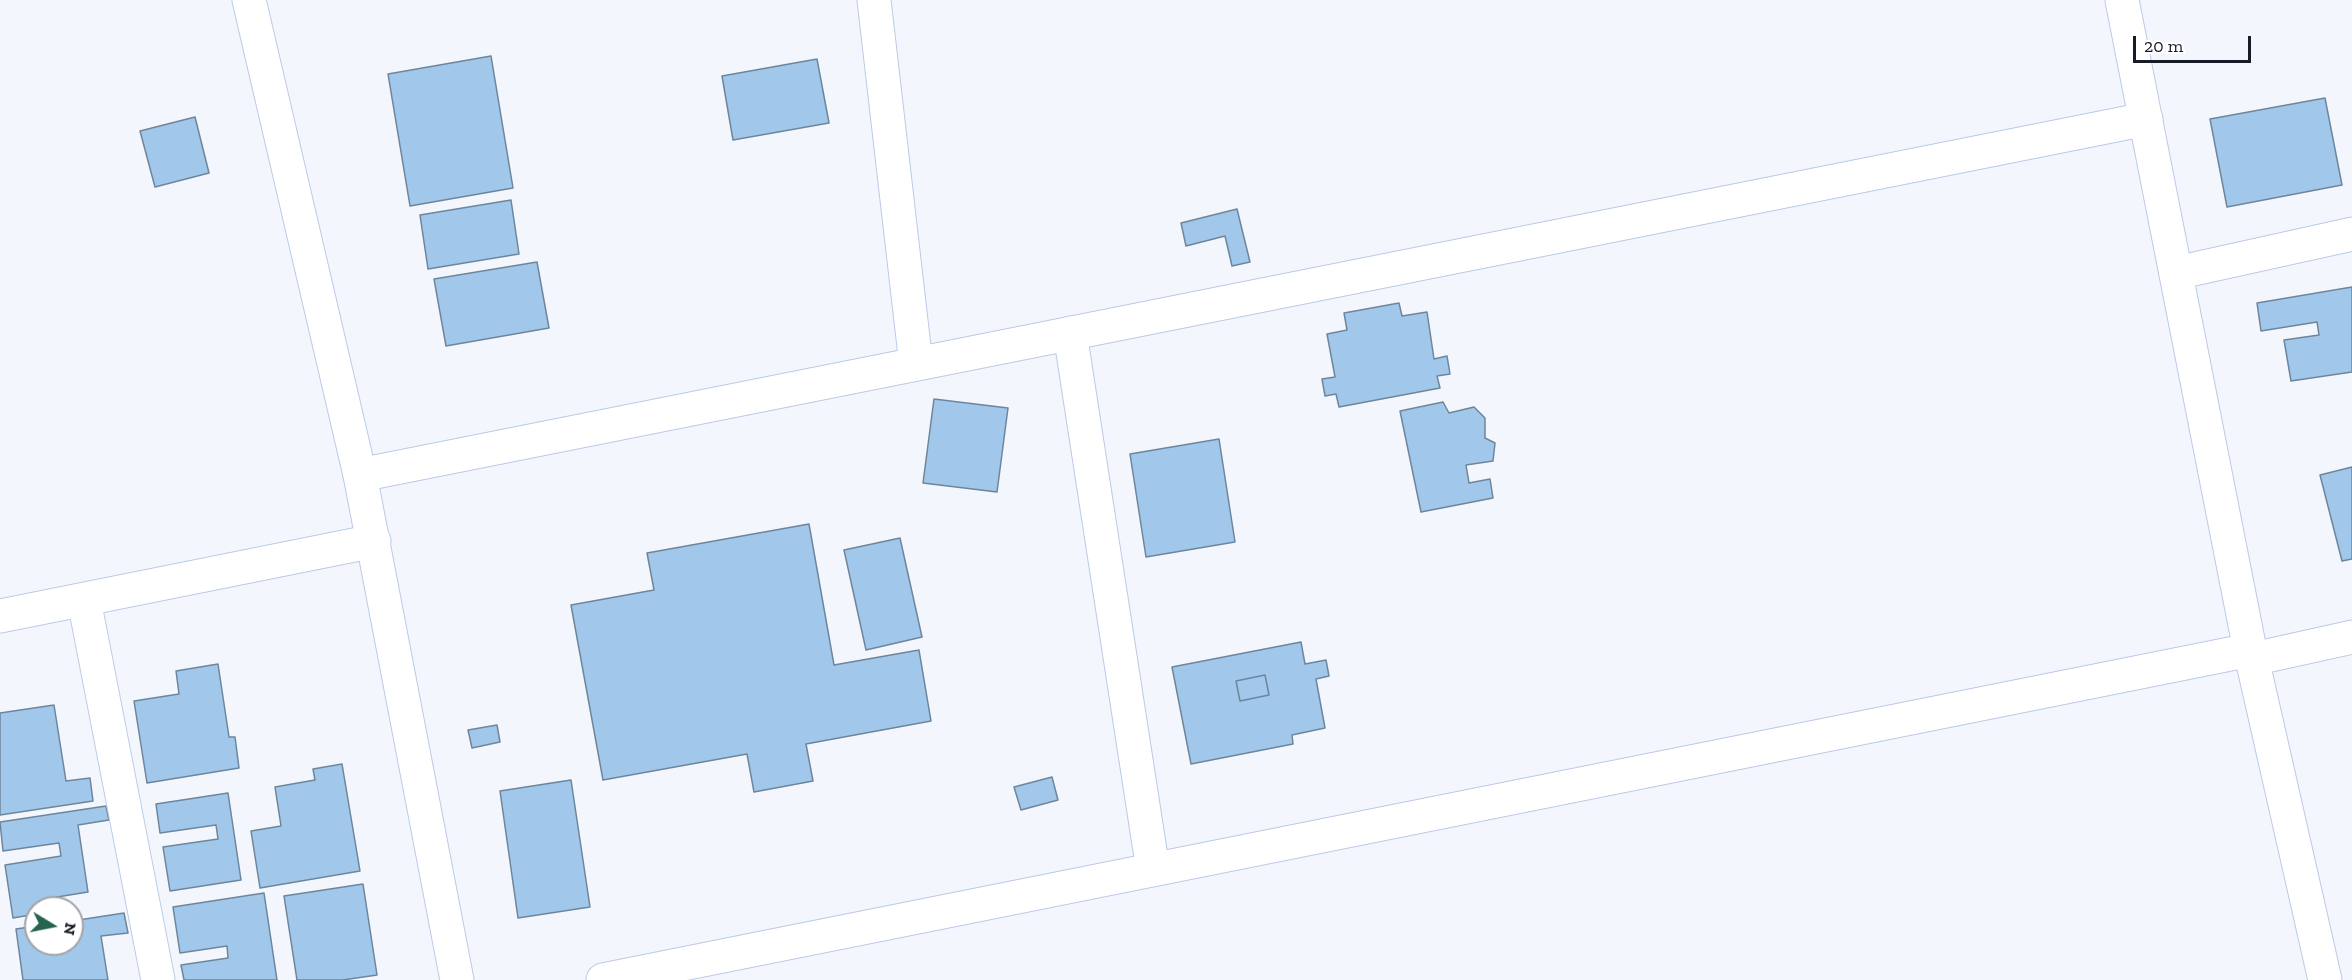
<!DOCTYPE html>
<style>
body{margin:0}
#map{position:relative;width:2352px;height:980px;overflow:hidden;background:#f3f6fc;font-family:"Zilla Slab",serif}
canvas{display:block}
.north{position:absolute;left:24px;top:896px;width:60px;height:60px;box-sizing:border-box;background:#fff;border:2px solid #a2a4a8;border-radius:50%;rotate:100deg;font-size:16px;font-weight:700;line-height:24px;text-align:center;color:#171c26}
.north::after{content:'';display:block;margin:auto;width:21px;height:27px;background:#246451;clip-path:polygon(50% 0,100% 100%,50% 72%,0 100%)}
.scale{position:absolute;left:2133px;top:36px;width:118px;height:27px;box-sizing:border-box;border:3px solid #171c26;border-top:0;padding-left:8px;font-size:18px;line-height:21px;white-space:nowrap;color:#171c26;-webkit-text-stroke:4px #fff;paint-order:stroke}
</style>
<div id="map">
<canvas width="2352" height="980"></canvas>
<div class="north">N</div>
<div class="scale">20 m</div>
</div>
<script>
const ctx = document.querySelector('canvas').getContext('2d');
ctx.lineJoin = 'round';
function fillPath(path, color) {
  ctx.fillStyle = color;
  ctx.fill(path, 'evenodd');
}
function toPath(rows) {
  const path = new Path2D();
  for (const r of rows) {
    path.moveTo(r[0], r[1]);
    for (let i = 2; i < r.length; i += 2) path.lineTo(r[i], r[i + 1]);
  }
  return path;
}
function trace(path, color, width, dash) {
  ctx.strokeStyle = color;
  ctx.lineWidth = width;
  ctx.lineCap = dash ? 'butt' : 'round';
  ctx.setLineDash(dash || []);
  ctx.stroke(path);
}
const building = toPath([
 [491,56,513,188,410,206,388,74,491,56],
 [817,59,829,123,733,140,722,76,817,59],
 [2325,98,2342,185,2227,207,2210,119,2325,98],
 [195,117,209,173,155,187,140,131,195,117],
 [511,200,519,254,428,269,420,215,511,200],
 [1237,209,1250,262,1232,266,1225,236,1186,246,1181,223,1237,209],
 [537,262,549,328,446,346,434,279,537,262],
 [2352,287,2352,372,2291,381,2284,340,2319,335,2317,322,2261,331,2257,303,2352,287],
 [1399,303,1402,316,1427,312,1434,359,1447,356,1450,374,1437,376,1440,388,1339,407,1336,394,1325,396,1322,379,1335,377,1327,334,1347,330,1344,313,1399,303],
 [934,399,1008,408,997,492,923,483,934,399],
 [1443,402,1449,413,1474,407,1485,418,1485,438,1495,443,1493,461,1466,465,1469,483,1490,479,1493,498,1421,512,1400,411,1443,402],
 [1219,439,1235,542,1146,557,1130,454,1219,439],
 [2352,467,2352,559,2342,561,2320,475,2352,467],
 [809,524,834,665,919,650,931,721,806,744,813,781,754,792,747,754,603,780,571,605,654,590,647,553,809,524],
 [900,538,922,637,866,650,844,550,900,538],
 [1301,642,1305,664,1326,660,1329,676,1316,679,1325,728,1292,735,1293,744,1191,764,1172,667,1301,642],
 [1265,675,1269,695,1240,701,1236,681,1265,675],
 [218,664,229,737,235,737,239,768,147,783,134,701,179,694,176,671,218,664],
 [1265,675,1269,695,1240,701,1236,681,1265,675],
 [54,705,66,781,90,778,93,801,0,815,0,713,54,705],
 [497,725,500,742,472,748,468,730,497,725],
 [342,764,360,871,260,888,251,831,281,826,275,787,315,780,313,769,342,764],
 [1052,777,1058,800,1021,810,1014,787,1052,777],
 [571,780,590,907,518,918,500,791,571,780],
 [228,793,241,880,170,891,163,847,218,839,216,825,160,833,156,804,228,793],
 [106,806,109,820,78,825,88,892,51,898,52,908,36,908,36,914,13,918,5,865,61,856,59,843,3,851,0,822,106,806],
 [363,884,377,975,343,980,297,980,284,896,363,884],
 [264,893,277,980,184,980,181,965,228,958,227,946,180,953,173,907,264,893],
 [124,913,128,933,101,936,108,980,23,980,16,929,36,926,36,944,72,944,72,921,124,913]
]);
fillPath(building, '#a1c7ea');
trace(building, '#6e869c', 1.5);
const street = toPath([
 [874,0,916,364],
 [2176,273,2352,234],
 [1070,333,1153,870],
 [360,475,2146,119],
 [84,600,158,980],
 [0,616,374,541],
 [2253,659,2352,637],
 [603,980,2250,650]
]);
const secondary = toPath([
 [249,0,360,475,457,980],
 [2122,0,2250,650,2325,980]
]);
trace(street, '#bccae7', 35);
trace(secondary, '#bccae7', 35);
trace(street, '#fff', 33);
trace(secondary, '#fff', 33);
</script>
